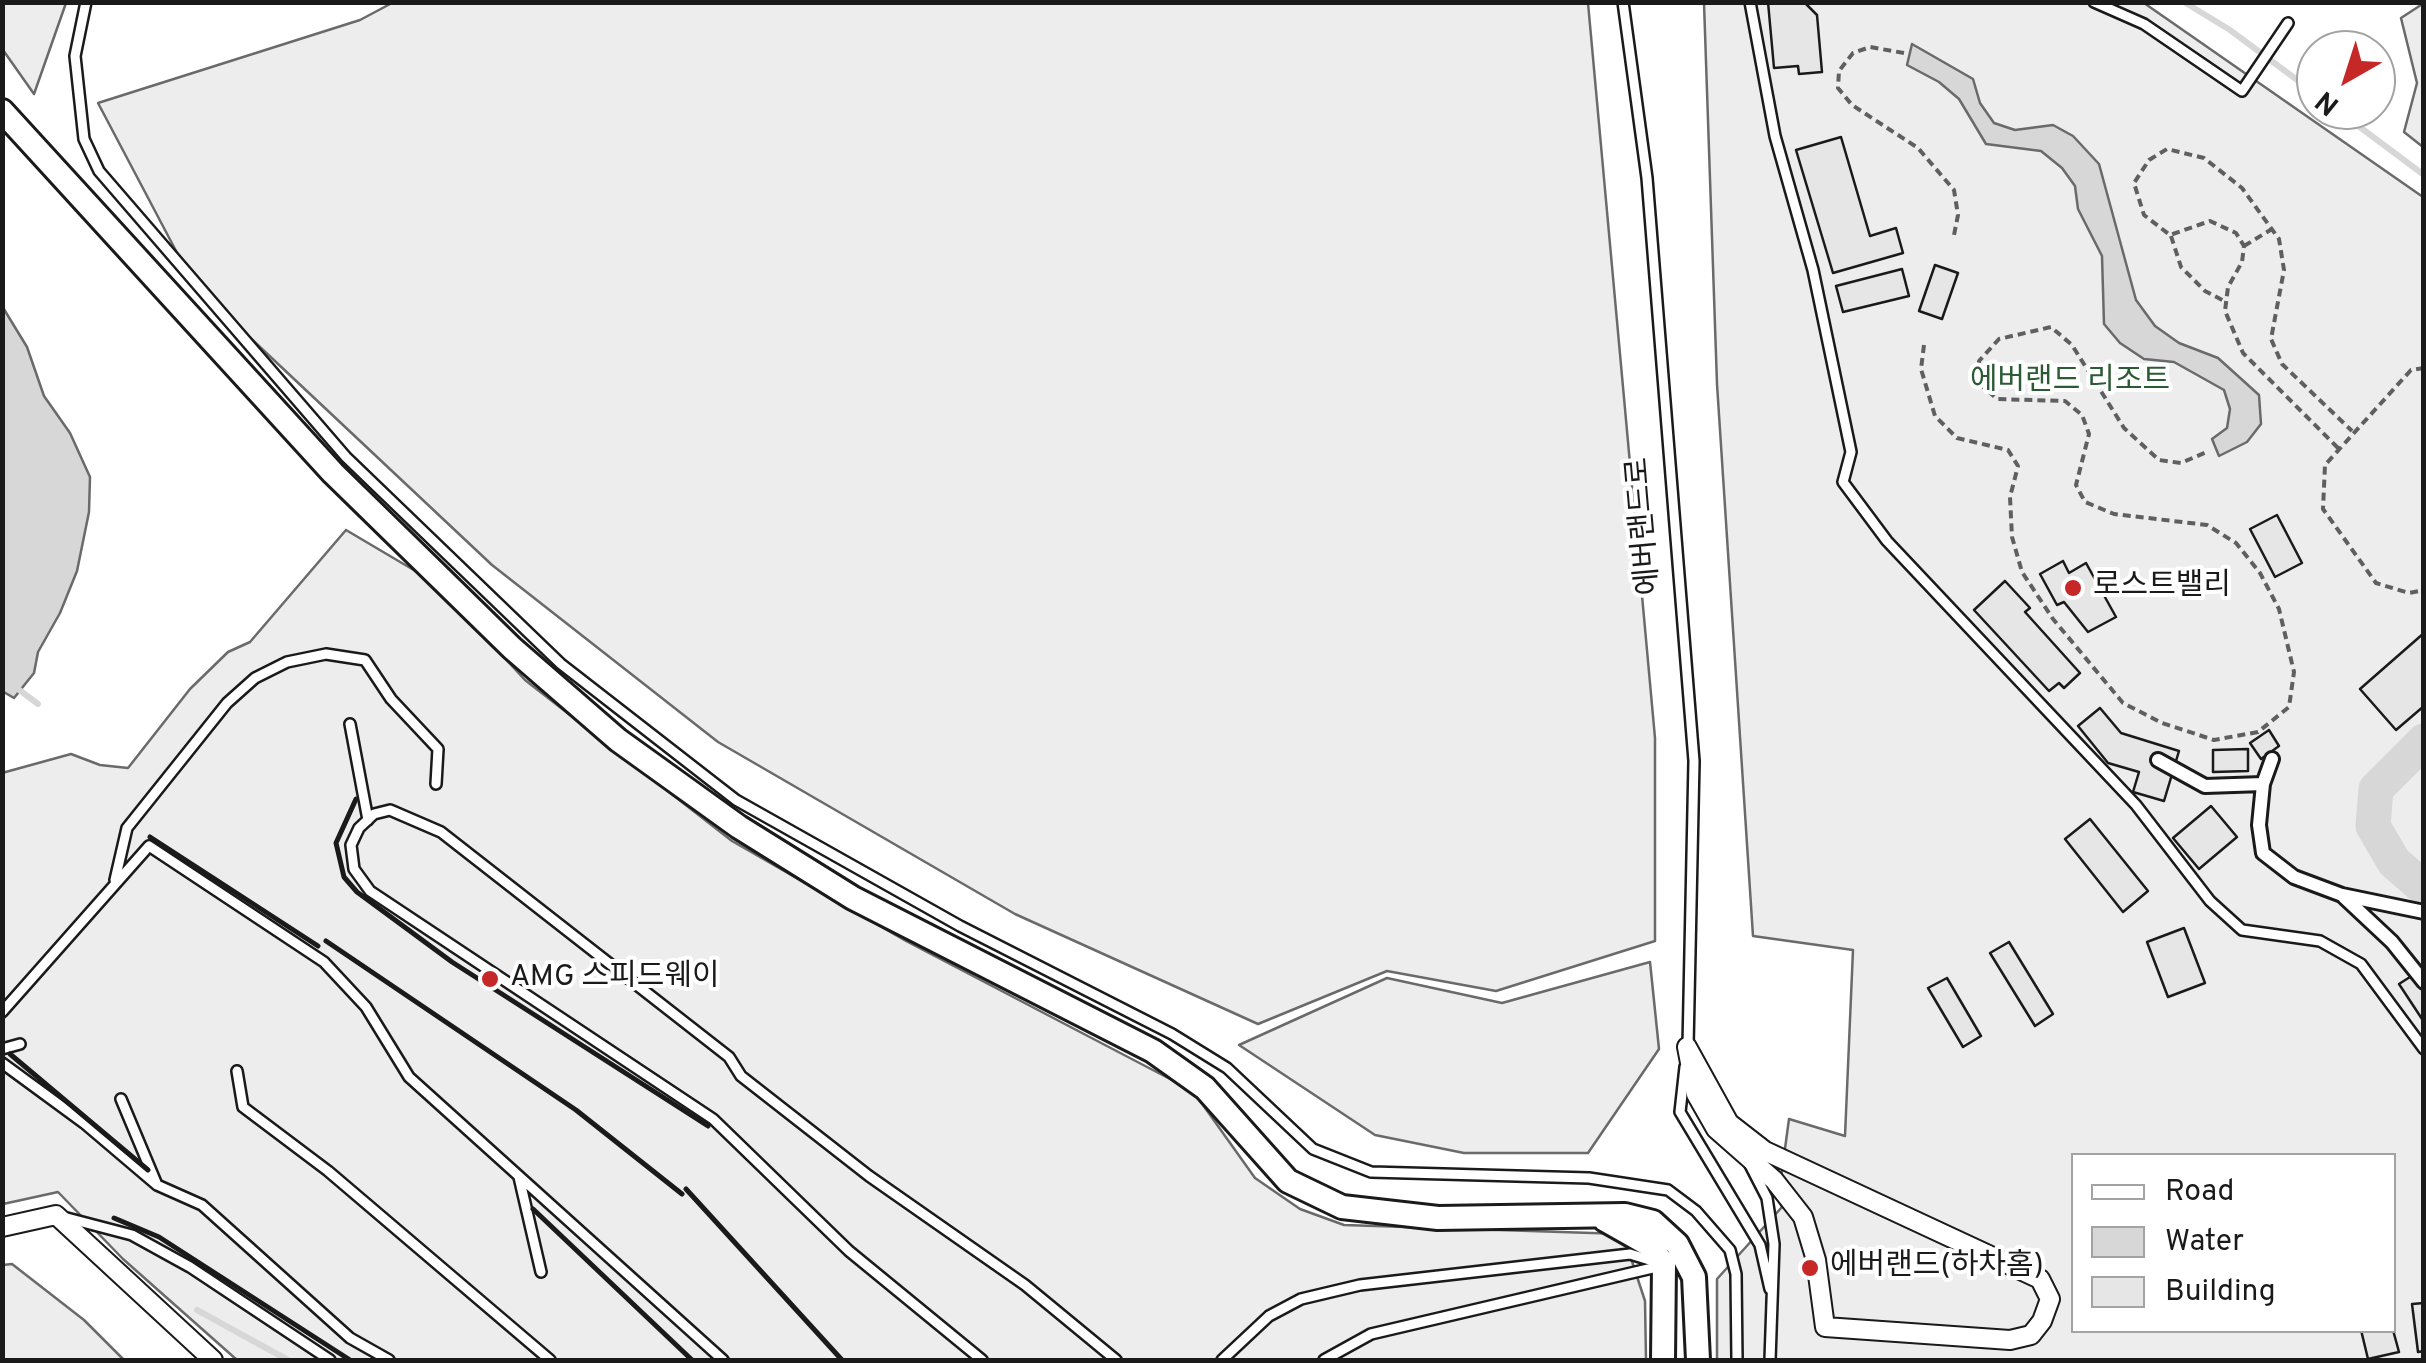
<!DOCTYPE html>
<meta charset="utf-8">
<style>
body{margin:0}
#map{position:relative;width:2426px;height:1363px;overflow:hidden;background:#fff;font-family:Overpass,sans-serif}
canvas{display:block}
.frame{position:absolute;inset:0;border:5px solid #1a1a1a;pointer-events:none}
.legend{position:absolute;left:2071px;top:1153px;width:325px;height:180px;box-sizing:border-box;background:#fff;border:2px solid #a3a3a3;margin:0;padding:12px 18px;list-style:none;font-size:30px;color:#1a1a1a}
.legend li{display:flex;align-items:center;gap:20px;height:50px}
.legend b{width:50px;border:2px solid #a3a3a3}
.north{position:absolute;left:2296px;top:30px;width:100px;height:100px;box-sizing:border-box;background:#fff;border:2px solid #a3a3a3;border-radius:50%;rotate:219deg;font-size:28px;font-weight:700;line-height:40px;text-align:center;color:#1a1a1a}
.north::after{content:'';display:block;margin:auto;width:35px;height:45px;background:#c62828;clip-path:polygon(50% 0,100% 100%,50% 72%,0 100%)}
</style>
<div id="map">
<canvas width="2426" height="1363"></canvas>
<div class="frame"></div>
<ul class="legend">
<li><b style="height:12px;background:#fff"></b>Road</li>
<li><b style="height:28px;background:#d7d7d7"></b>Water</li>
<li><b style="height:28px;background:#e6e6e6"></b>Building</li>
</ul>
<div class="north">N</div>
</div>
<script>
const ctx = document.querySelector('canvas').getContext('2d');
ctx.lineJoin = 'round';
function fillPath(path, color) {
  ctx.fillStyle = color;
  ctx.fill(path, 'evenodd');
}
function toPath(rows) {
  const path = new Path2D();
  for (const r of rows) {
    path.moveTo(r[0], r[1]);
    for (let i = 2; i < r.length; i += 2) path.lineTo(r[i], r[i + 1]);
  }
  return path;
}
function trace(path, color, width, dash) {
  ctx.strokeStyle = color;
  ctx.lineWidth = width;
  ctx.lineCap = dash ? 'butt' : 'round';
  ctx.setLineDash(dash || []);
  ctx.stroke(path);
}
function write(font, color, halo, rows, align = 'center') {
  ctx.font = font + ' Overpass,"Noto Sans KR",sans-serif';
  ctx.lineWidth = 8;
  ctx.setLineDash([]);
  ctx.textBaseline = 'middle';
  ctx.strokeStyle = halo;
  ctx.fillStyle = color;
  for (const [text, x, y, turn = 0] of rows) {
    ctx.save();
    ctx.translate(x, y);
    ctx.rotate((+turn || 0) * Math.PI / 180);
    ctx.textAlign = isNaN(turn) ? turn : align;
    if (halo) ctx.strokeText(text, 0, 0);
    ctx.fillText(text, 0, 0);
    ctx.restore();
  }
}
const built = toPath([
 [2,3,66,3,34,94,3,50,2,3],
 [392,3,1588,3,1655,738,1655,941,1496,991,1387,971,1258,1024,1015,914,718,742,492,565,194,285,98,103,360,20,392,3],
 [1704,3,2144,3,2423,197,2423,1360,1717,1360,1717,1279,1782,1207,1778,1200,1789,1119,1845,1136,1853,950,1753,936,1717,384,1704,3],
 [2074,1156,2394,1156,2394,1330,2074,1330,2074,1156],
 [2424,3,2424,147,2423,147,2404,132,2417,83,2401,18,2424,3],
 [346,530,434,582,525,680,732,841,906,941,1193,1091,1255,1178,1300,1209,1344,1225,1623,1234,1645,1301,1646,1360,237,1360,123,1259,58,1192,3,1204,2,773,71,754,100,765,128,768,190,689,228,652,250,642,346,530],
 [1650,962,1659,1049,1588,1153,1464,1153,1375,1135,1239,1045,1387,978,1502,1003,1650,962],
 [12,1264,84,1320,124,1360,3,1360,3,1265,12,1264]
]);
fillPath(built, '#ededed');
trace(built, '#6a6a6a', 2.5);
const water = toPath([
 [1912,44,1973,79,1980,103,1994,123,2015,130,2053,125,2073,136,2099,164,2136,300,2155,326,2179,343,2218,358,2259,395,2261,424,2247,442,2219,456,2212,439,2227,428,2230,409,2224,390,2174,362,2144,359,2120,343,2104,324,2102,256,2078,209,2075,186,2062,168,2041,151,1986,144,1959,99,1939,82,1907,65,1912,44],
 [2,306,27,347,44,396,70,433,90,477,89,512,77,571,60,613,38,652,34,673,14,698,2,691,2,306]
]);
fillPath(water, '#d7d7d7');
trace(water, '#6a6a6a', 2.5);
trace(toPath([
 [2184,2,2230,30,2316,94],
 [2337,110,2424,175],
 [2,677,38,704],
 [197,1310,288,1360]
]), '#d7d7d7', 6);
trace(toPath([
 [2424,741,2376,789,2373,826,2394,862,2424,888]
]), '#d7d7d7', 35);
const building = toPath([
 [1768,2,1804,2,1817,15,1822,72,1799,74,1798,66,1774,68,1768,2],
 [1841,137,1870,236,1896,228,1903,253,1833,273,1796,150,1841,137],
 [1935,265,1958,273,1942,319,1919,311,1935,265],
 [1902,269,1909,296,1843,312,1836,286,1902,269],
 [2277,515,2302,563,2275,577,2250,529,2277,515],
 [2063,561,2069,573,2086,563,2116,617,2088,632,2064,602,2057,605,2040,574,2063,561],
 [2005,581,2030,608,2025,612,2080,673,2064,688,2059,683,2049,691,1974,610,2005,581],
 [2424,633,2424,706,2396,730,2360,689,2424,633],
 [2100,708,2121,733,2179,751,2164,801,2133,792,2139,772,2108,763,2078,726,2100,708],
 [2269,730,2279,746,2261,759,2250,743,2269,730],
 [2248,749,2248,771,2213,772,2213,750,2248,749],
 [2211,806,2237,837,2199,869,2173,838,2211,806],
 [2090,819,2148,891,2123,912,2065,839,2090,819],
 [2184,928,2205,983,2168,997,2147,942,2184,928],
 [2009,942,2053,1014,2035,1026,1990,953,2009,942],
 [2424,968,2424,1022,2399,984,2424,968],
 [1947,978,1981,1036,1963,1047,1928,988,1947,978],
 [2424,1303,2424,1351,2418,1352,2412,1304,2424,1303],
 [2361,1330,2393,1330,2399,1352,2368,1359,2361,1330]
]);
fillPath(building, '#e6e6e6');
trace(building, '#1a1a1a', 2.5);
const service = toPath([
 [86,2,75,56,84,139,99,171,346,457,561,664,736,800,960,926,1172,1034,1227,1068,1313,1149,1371,1172,1589,1178,1668,1190,1696,1211,1730,1250,1736,1274,1737,1360],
 [1623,2,1647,178,1694,761,1688,1046],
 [1750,2,1775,136,1813,270,1851,452,1843,482,1887,541,2136,805,2210,901,2242,930,2320,941,2361,964,2424,1049],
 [2094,2,2144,24,2242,91,2288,23],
 [350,724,368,820],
 [115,880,127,828,227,703,255,678,287,662,326,654,365,660,391,699,438,749,436,784],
 [2,1012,149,846,324,962,366,1007,409,1077,723,1360],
 [2,1049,20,1044],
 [2,1063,84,1123,157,1185,202,1205,350,1338,389,1360],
 [1685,1067,1680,1112,1760,1245,1770,1289],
 [237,1071,243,1107,328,1171,550,1360],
 [121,1099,157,1185],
 [1750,1165,1767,1198,1774,1244,1770,1360],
 [519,1177,541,1272],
 [67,1218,132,1235,190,1267,330,1360],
 [982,1360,849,1251,713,1119,370,891,354,869,351,845,359,828,374,814,390,810,441,832,729,1057,741,1076,869,1176,1025,1285,1116,1360],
 [1222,1360,1269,1316,1301,1299,1360,1285,1630,1254,1656,1262],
 [1324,1360,1371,1334,1661,1266]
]);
const pedestrian = toPath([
 [2272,759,2263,784,2259,825,2263,853,2294,877,2342,895,2424,912],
 [2158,760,2205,786,2263,784],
 [2344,897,2392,942,2424,982]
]);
const minor = toPath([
 [1687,1047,1729,1123,1765,1151,2040,1279,2050,1299,2042,1321,2031,1335,2010,1340,1825,1327,1816,1260,1803,1217,1774,1180,1716,1129,1696,1094,1687,1047],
 [2,1227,56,1215,213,1360]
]);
const tertiary = toPath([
 [2,111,333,473,512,648,618,740,739,827,853,898,1153,1051,1205,1088,1288,1181,1342,1207,1438,1218,1625,1215,1653,1222,1677,1244,1694,1277,1698,1360],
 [1605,1220,1651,1246,1664,1265,1663,1360]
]);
trace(service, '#1a1a1a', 14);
trace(pedestrian, '#1a1a1a', 18);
trace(minor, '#1a1a1a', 22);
trace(tertiary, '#1a1a1a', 28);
trace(toPath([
 [1904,53,1870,47,1853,53,1839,71,1838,88,1852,105,1918,148,1954,190,1958,215,1954,235],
 [2171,236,2181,267,2205,291,2226,302],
 [2244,246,2272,229],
 [1924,345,1921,369,1935,416,1957,438,2008,450,2018,466,2010,497,2012,537,2022,572,2053,619,2123,703,2162,723,2214,740,2258,732,2289,707,2294,672,2279,609,2260,573,2236,543,2207,525,2114,514,2085,502,2076,485,2089,434,2082,415,2065,401,1997,399,1980,384,1979,361,1999,339,2051,327,2072,345,2124,428,2159,460,2181,463,2209,451],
 [2424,368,2411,370,2325,465,2323,509,2376,583,2409,593,2424,590],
 [2338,448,2243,353,2225,311,2228,287,2242,262,2244,246,2236,233,2210,221,2170,235,2144,215,2134,183,2149,160,2167,149,2204,158,2242,188,2279,239,2284,270,2271,339,2282,364,2352,431]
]), '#5f5f5f', 4, [8, 5]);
trace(service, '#fff', 9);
trace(pedestrian, '#fff', 12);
trace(minor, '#fff', 18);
trace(tertiary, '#fff', 22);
trace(toPath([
 [356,799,336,843,344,877,357,892,452,962,708,1126],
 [150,837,318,946],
 [326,941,576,1110,682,1194],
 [10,1054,148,1170],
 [686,1189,842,1360],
 [533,1209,692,1360],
 [114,1218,159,1237,350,1360]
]), '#1a1a1a', 5);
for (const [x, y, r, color] of [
 [2073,588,10,"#c62828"],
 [490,979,10,"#c62828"],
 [1810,1268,10,"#c62828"]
]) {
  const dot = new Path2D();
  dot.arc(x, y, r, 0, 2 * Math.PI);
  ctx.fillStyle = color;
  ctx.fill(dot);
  trace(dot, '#fff', 4);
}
write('30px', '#2b5a34', '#fff', [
 ["에버랜드 리조트",2070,383]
]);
write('30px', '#1a1a1a', '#fff', [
 ["에버랜드로",1646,526,-95]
]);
write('30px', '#1a1a1a', '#fff', [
 ["로스트밸리",2093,588],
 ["AMG 스피드웨이",510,979],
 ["에버랜드(하차홈)",1830,1268]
], 'left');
</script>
